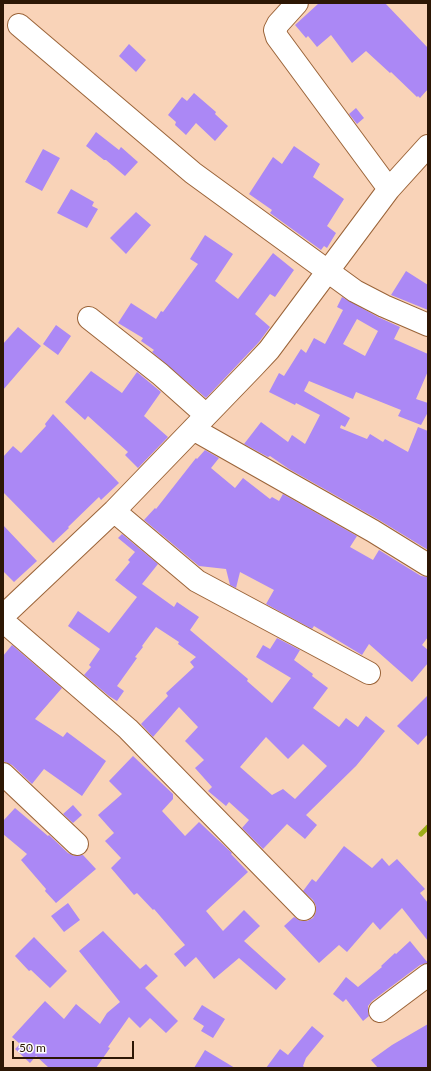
<!DOCTYPE html>
<style>
body{margin:0}
#map{position:relative;width:431px;height:1071px;overflow:hidden;background:#f9d3b8;font-family:Lato,sans-serif}
canvas{display:block}
.frame{position:absolute;inset:0;border:4px solid #2d1705;pointer-events:none}
.scale{position:absolute;left:12px;top:1041px;width:122px;height:18px;box-sizing:border-box;border:2px solid #2d1705;border-top:0;padding-left:5px;font-size:12px;line-height:14px;white-space:nowrap;color:#2d1705;-webkit-text-stroke:3px #fcfcfc;paint-order:stroke}
</style>
<div id="map">
<canvas width="431" height="1071"></canvas>
<div class="frame"></div>
<div class="scale">50 m</div>
</div>
<script>
const ctx = document.querySelector('canvas').getContext('2d');
ctx.lineJoin = 'round';
function toPath(rows) {
  const path = new Path2D();
  for (const r of rows) {
    path.moveTo(r[0], r[1]);
    for (let i = 2; i < r.length; i += 2) path.lineTo(r[i], r[i + 1]);
  }
  return path;
}
function trace(path, color, width, dash) {
  ctx.strokeStyle = color;
  ctx.lineWidth = width;
  ctx.lineCap = dash ? 'butt' : 'round';
  ctx.setLineDash(dash || []);
  ctx.stroke(path);
}
function fillPath(path, color) {
  ctx.fillStyle = color;
  ctx.fill(path, 'evenodd');
}
trace(toPath([
 [421,834,428,827]
]), '#9cae19', 5);
fillPath(toPath([
 [319,3,385,3,428,48,428,89,420,98,418,96,417,97,391,72,390,73,366,51,352,63,331,35,317,47,308,36,306,38,295,25],
 [129,44,146,60,136,72,119,56],
 [194,93,216,112,215,114,228,126,215,141,196,123,186,135,175,125,176,122,168,115,182,97,187,101],
 [356,108,364,118,357,124,349,114],
 [96,132,119,150,121,147,138,162,125,176,106,160,104,160,86,146],
 [294,146,320,164,313,177,344,199,327,226,336,233,327,248,324,246,321,250,270,213,272,210,249,194,273,157,282,164],
 [43,149,60,158,42,191,25,182],
 [71,189,94,202,92,206,98,209,87,228,57,213],
 [136,212,151,225,126,254,110,238],
 [205,235,233,254,215,281,238,299,273,253,294,270,275,297,270,294,255,314,270,327,259,342,206,398,152,352,154,350,141,341,143,338,118,323,131,303,156,319,161,311,163,312,198,264,190,259],
 [406,271,428,285,428,310,391,295],
 [342,297,378,317,400,327,394,339,428,354,428,371,416,399,428,403,428,412,421,425,398,416,401,410,356,392,353,399,309,381,304,391,350,418,345,427,341,425,340,428,367,439,370,434,383,442,385,439,408,452,418,427,428,431,428,550,379,520,289,469,270,456,268,457,244,444,261,422,288,442,292,435,305,444,320,415,296,403,295,405,269,392,279,373,284,376,301,349,306,353,314,338,325,344,343,310,337,307],
 [357,319,378,331,365,356,343,344],
 [56,325,71,336,58,355,43,344],
 [18,327,41,346,3,390,3,344],
 [91,371,122,393,137,372,161,392,144,416,168,437,138,468,125,455,128,452,88,416,85,420,65,402],
 [53,414,119,483,101,500,99,497,68,527,69,528,53,543,3,492,3,457,13,446,21,453,46,426,45,424],
 [205,450,219,458,211,468,235,488,243,478,270,499,272,497,279,501,283,494,357,536,350,547,373,560,379,550,421,576,428,577,428,637,422,645,428,650,428,663,412,682,369,644,362,655,314,626,312,629,266,604,274,590,240,572,236,588,230,585,226,569,199,566,144,520,155,508,156,509,196,458,197,459],
 [3,525,37,561,14,582,3,571],
 [122,534,158,564,142,584,174,607,177,602,199,617,190,630,248,679,247,681,272,703,291,678,256,657,263,645,270,649,277,638,300,650,294,660,313,674,312,676,328,688,313,708,339,727,346,718,358,727,366,716,385,731,356,766,306,815,317,825,305,839,287,824,263,849,242,828,249,820,229,802,226,806,208,791,212,787,195,768,204,760,185,741,198,727,179,707,153,737,141,724,168,696,166,693,194,667,190,662,196,657,178,644,179,642,156,627,142,646,143,647,135,657,137,658,117,686,124,691,117,701,109,696,84,675,91,667,89,665,100,649,68,626,78,611,109,633,137,597,115,580,130,562,128,560,135,552,118,538],
 [266,737,288,759,303,744,327,766,295,799,283,789,272,795,240,767],
 [12,645,62,688,35,719,63,737,67,732,106,761,82,796,44,769,32,784,12,765,3,761,3,656],
 [428,695,428,734,418,745,397,726],
 [133,756,173,794,173,799,162,811,185,836,199,822,232,853,231,854,248,872,206,911,223,931,244,910,260,926,244,941,286,979,276,990,239,958,214,979,196,957,185,967,174,954,185,945,154,909,153,910,137,893,134,895,111,868,121,858,105,841,114,833,98,815,122,794,109,781],
 [73,805,82,815,73,823,63,814],
 [15,808,48,836,49,835,68,853,74,856,83,855,96,869,56,903,45,891,46,889,21,860,27,854,3,834,3,821],
 [344,846,372,868,382,858,389,866,397,859,425,889,420,893,428,903,428,941,402,908,380,930,373,922,347,952,339,945,319,963,284,926,294,917,301,921,307,921,313,918,316,912,316,906,313,900,303,891,312,879,316,882],
 [68,903,80,920,64,932,51,916],
 [103,931,140,969,146,964,158,976,145,988,178,1021,166,1033,150,1018,140,1028,129,1017,108,1047,110,1048,96,1068,49,1068,36,1056,30,1063,15,1049,20,1044,12,1037,45,1001,64,1019,76,1004,100,1024,107,1013,120,1002,79,951],
 [34,937,67,971,50,988,31,970,29,971,15,956],
 [410,941,428,963,420,965,372,1001,368,1006,368,1012,369,1016,363,1021,346,999,343,1002,333,994,346,977,358,987,382,967,381,966,395,953,396,954],
 [202,1005,225,1019,213,1038,201,1031,204,1026,193,1019],
 [428,1024,428,1068,378,1068,371,1060,392,1045],
 [312,1026,324,1036,306,1058,303,1066,305,1068,266,1068,280,1049,288,1055],
 [205,1050,235,1068,194,1068]
]), '#ab88f5');
const minor = toPath([
 [297,3,278,24,275,30,277,37,389,189],
 [19,25,193,173,355,291,384,306,428,325],
 [89,318,160,374,206,415],
 [193,429,373,531,428,565],
 [114,511,197,581,369,673],
 [3,616,114,511,254,366,269,350,389,189,428,146],
 [3,621,128,729,304,909],
 [3,774,77,844],
 [380,1011,428,975]
]);
trace(minor, '#9b6439', 24);
trace(minor, '#fff', 22);
</script>
